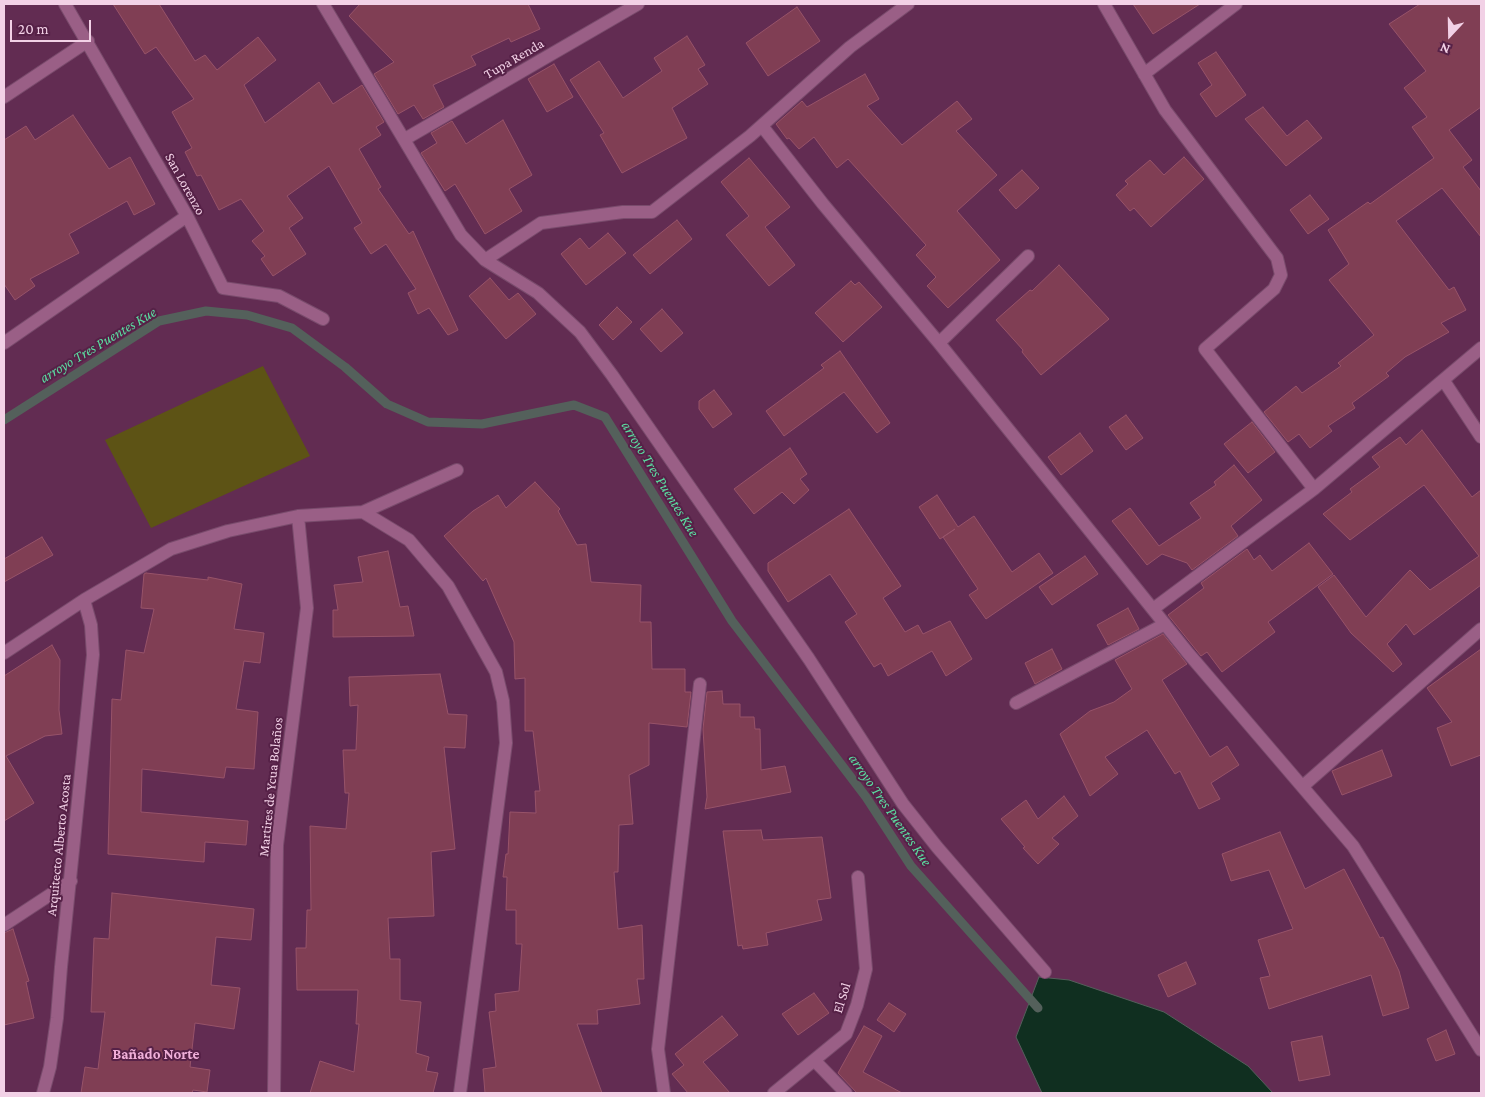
<!DOCTYPE html>
<meta charset="utf-8">
<style>
body{margin:0}
#map{position:relative;width:1485px;height:1097px;overflow:hidden;background:#622c52;font-family:"Crimson Pro",serif}
canvas{display:block}
.frame{position:absolute;inset:0;border:5px solid #f2d1e6;pointer-events:none}
.north{position:absolute;left:1425px;top:10px;width:50px;height:50px;-webkit-text-stroke:4px #562147;paint-order:stroke;rotate:201deg;font-size:14px;font-weight:700;line-height:20px;text-align:center;color:#f2d1e6}
.north::after{content:'';display:block;margin:auto;width:18px;height:22px;background:#f2d1e6;clip-path:polygon(50% 0,100% 100%,50% 72%,0 100%)}
.scale{position:absolute;left:10px;top:20px;width:81px;height:22px;box-sizing:border-box;border:2px solid #f2d1e6;border-top:0;padding-left:6px;font-size:15px;line-height:18px;white-space:nowrap;color:#f2d1e6;-webkit-text-stroke:4px #562147;paint-order:stroke}
</style>
<div id="map">
<canvas width="1485" height="1097"></canvas>
<div class="frame"></div>
<div class="north">N</div>
<div class="scale">20 m</div>
</div>
<script>
const ctx = document.querySelector('canvas').getContext('2d');
ctx.lineJoin = 'round';
function fillPath(path, color) {
  ctx.fillStyle = color;
  ctx.fill(path, 'evenodd');
}
function toPath(rows) {
  const path = new Path2D();
  for (const r of rows) {
    path.moveTo(r[0], r[1]);
    for (let i = 2; i < r.length; i += 2) path.lineTo(r[i], r[i + 1]);
  }
  return path;
}
function trace(path, color, width, dash) {
  ctx.strokeStyle = color;
  ctx.lineWidth = width;
  ctx.lineCap = dash ? 'butt' : 'round';
  ctx.setLineDash(dash || []);
  ctx.stroke(path);
}
function write(font, color, halo, rows, align = 'center') {
  ctx.font = font + ' "Crimson Pro",serif';
  ctx.lineWidth = 4;
  ctx.setLineDash([]);
  ctx.textBaseline = 'middle';
  ctx.strokeStyle = halo;
  ctx.fillStyle = color;
  for (const [text, x, y, turn = 0] of rows) {
    ctx.save();
    ctx.translate(x, y);
    ctx.rotate((+turn || 0) * Math.PI / 180);
    ctx.textAlign = isNaN(turn) ? turn : align;
    if (halo) ctx.strokeText(text, 0, 0);
    ctx.fillText(text, 0, 0);
    ctx.restore();
  }
}
fillPath(toPath([
 [263,366,310,456,151,528,105,440]
]), '#5d5315');
const water = toPath([
 [1039,977,1069,980,1164,1012,1248,1066,1273,1093,1042,1093,1016,1037,1039,977]
]);
fillPath(water, '#102f20');
trace(water, '#54605b', 1);
trace(toPath([
 [4,420,159,321,206,311,247,315,292,328,345,367,387,404,428,422,482,424,574,405,605,417,732,621,866,797,911,866,1038,1008]
]), '#54605b', 9);
const building = toPath([
 [113,4,159,4,195,61,205,55,217,70,258,37,276,60,244,85,265,123,319,82,333,104,362,85,384,122,376,127,381,135,359,149,381,187,378,189,409,234,413,231,458,330,448,335,429,308,418,314,408,293,416,289,386,244,371,254,354,228,362,223,329,166,287,196,303,218,289,228,306,254,273,276,261,259,265,256,252,241,264,231,241,199,219,210,201,175,197,176,185,152,192,148,172,112,194,99,156,47,145,54,113,4],
 [360,4,528,4,540,29,511,42,509,38,471,56,476,65,433,85,444,107,423,119,414,105,398,114,374,74,394,62,349,16,360,4],
 [1133,4,1200,4,1153,34,1133,4],
 [1420,4,1481,4,1481,107,1449,130,1472,160,1463,167,1481,191,1481,237,1442,188,1396,221,1449,290,1454,287,1466,310,1441,323,1449,332,1405,357,1386,373,1389,376,1352,403,1355,408,1328,426,1332,431,1310,448,1299,434,1288,442,1264,412,1296,386,1302,393,1341,366,1338,363,1374,335,1329,280,1349,264,1328,230,1368,202,1370,204,1434,158,1412,127,1427,117,1404,88,1426,71,1389,24,1420,4],
 [797,7,820,41,768,76,746,43,797,7],
 [687,36,705,65,698,69,708,84,672,108,687,138,622,173,600,135,604,133,570,80,599,61,623,98,662,71,654,58,687,36],
 [1216,52,1246,95,1216,117,1200,94,1212,85,1198,63,1216,52],
 [554,64,573,97,547,112,528,79,554,64],
 [865,74,879,99,867,106,902,145,957,101,972,119,956,131,997,175,957,211,1000,260,948,308,927,286,936,277,916,255,926,245,848,159,837,168,814,137,799,149,789,138,787,139,776,124,802,101,807,107,865,74],
 [1263,107,1287,136,1307,120,1322,138,1286,166,1245,119,1263,107],
 [73,115,109,169,130,157,155,204,134,215,127,201,69,234,79,253,30,279,35,286,15,300,4,284,4,140,26,126,35,140,73,115],
 [503,120,532,175,509,189,522,211,485,234,455,184,445,191,421,153,437,143,431,133,452,121,466,144,503,120],
 [1184,157,1204,179,1151,227,1134,208,1130,211,1116,195,1128,184,1125,181,1150,160,1164,175,1184,157],
 [749,158,790,207,765,227,795,265,769,286,726,235,749,216,721,182,749,158],
 [1022,170,1039,188,1016,209,999,190,1022,170],
 [1310,195,1329,219,1308,234,1290,210,1310,195],
 [677,220,692,239,650,274,633,255,677,220],
 [608,233,626,253,586,285,561,254,580,238,589,249,608,233],
 [1059,265,1109,319,1041,375,1022,352,1023,350,996,320,1030,290,1032,291,1059,265],
 [490,278,509,300,518,293,536,314,506,339,469,296,490,278],
 [851,281,855,285,859,282,882,307,843,342,815,313,851,281],
 [617,307,632,322,613,340,599,325,617,307],
 [662,309,683,333,661,352,640,329,662,309],
 [840,351,890,423,877,433,844,392,784,436,766,411,824,368,821,365,840,351],
 [714,390,732,414,713,428,699,409,699,401,714,390],
 [1126,415,1143,438,1126,450,1109,427,1126,415],
 [1252,422,1275,452,1248,473,1224,444,1252,422],
 [1422,430,1472,497,1481,490,1481,585,1414,635,1406,624,1387,644,1402,664,1393,672,1351,633,1318,587,1334,575,1366,617,1410,570,1430,590,1479,556,1424,485,1350,540,1323,514,1352,492,1350,489,1380,467,1372,457,1400,437,1406,445,1422,430],
 [1080,433,1093,451,1061,475,1048,457,1080,433],
 [790,448,807,474,800,479,809,490,794,504,782,492,754,514,734,489,790,448],
 [1234,465,1262,500,1231,526,1238,536,1192,570,1187,563,1162,554,1147,565,1112,521,1130,508,1159,546,1201,518,1190,503,1216,485,1214,482,1234,465],
 [535,482,560,509,558,511,577,545,586,544,591,582,641,585,640,622,651,622,652,669,685,669,685,692,691,692,687,727,649,723,649,765,629,775,633,824,619,825,618,872,614,872,618,929,642,925,644,979,637,979,640,1004,597,1010,598,1024,577,1024,602,1093,485,1093,483,1069,496,1067,489,1012,496,1011,495,994,519,991,522,944,516,944,516,910,506,910,507,877,503,877,506,854,508,854,510,812,536,813,535,791,540,791,533,731,525,731,525,678,515,679,514,642,486,578,483,581,444,536,473,511,498,495,506,508,535,482],
 [937,495,958,527,974,516,1012,572,1039,553,1053,573,986,619,969,595,978,589,943,537,955,529,940,539,919,507,937,495],
 [849,509,901,586,883,598,905,632,918,625,923,634,950,621,972,659,946,676,932,651,888,676,881,663,874,667,845,622,857,614,830,574,788,602,768,571,768,563,849,509],
 [42,537,53,555,4,582,4,559,42,537],
 [1309,543,1333,574,1268,622,1275,632,1222,672,1207,652,1201,656,1168,615,1204,588,1201,583,1247,549,1254,560,1260,555,1272,571,1309,543],
 [388,551,400,607,408,606,414,636,333,637,333,610,338,610,334,585,363,582,358,557,388,551],
 [1085,556,1098,574,1052,605,1039,587,1085,556],
 [146,573,208,580,208,577,242,584,234,629,264,633,260,663,244,661,236,709,258,712,254,769,226,767,224,778,142,769,141,812,248,821,246,845,205,842,204,862,108,854,112,699,121,700,126,650,144,653,154,609,141,608,144,574,146,573],
 [1128,608,1139,629,1108,645,1097,625,1128,608],
 [1163,634,1187,664,1162,680,1210,757,1227,746,1239,765,1211,783,1220,799,1199,809,1180,771,1175,774,1147,730,1105,757,1118,774,1090,796,1060,734,1090,711,1114,702,1132,689,1115,660,1163,634],
 [52,645,60,660,59,710,62,734,45,736,6,756,34,803,4,821,4,676,52,645],
 [1052,649,1062,669,1035,684,1025,663,1052,649],
 [1481,649,1481,755,1451,766,1437,728,1452,722,1427,688,1481,649],
 [440,674,448,714,467,715,465,748,444,747,455,849,431,852,434,916,388,918,390,959,400,959,400,1000,421,1002,416,1053,429,1057,426,1071,438,1073,433,1093,310,1093,320,1061,354,1072,359,1024,356,1024,358,990,297,990,296,948,306,948,307,910,311,910,310,826,346,829,349,793,345,793,343,750,356,750,358,705,350,706,349,677,440,674],
 [722,691,723,704,740,704,740,717,754,717,755,729,760,729,761,770,785,766,791,792,705,809,707,797,703,729,707,692,722,691],
 [1382,750,1392,776,1342,795,1332,771,1382,750],
 [1064,796,1078,816,1052,838,1059,844,1038,864,1023,848,1025,847,1001,819,1026,800,1038,819,1064,796],
 [761,830,763,840,822,837,831,898,817,900,822,920,766,933,768,945,743,949,742,945,738,946,723,831,761,830],
 [1280,832,1305,889,1344,869,1380,938,1383,937,1399,971,1409,1008,1383,1016,1371,975,1269,1009,1260,978,1270,976,1258,940,1293,929,1269,870,1231,881,1222,854,1280,832],
 [112,893,254,909,251,940,216,937,211,985,240,988,234,1029,195,1023,190,1067,210,1070,207,1092,193,1090,192,1093,81,1093,85,1067,98,1069,105,1012,91,1012,94,938,109,939,112,893],
 [13,929,29,981,26,982,34,1018,4,1025,4,933,13,929],
 [1186,962,1196,984,1168,997,1158,975,1186,962],
 [814,993,829,1013,798,1035,782,1014,814,993],
 [889,1003,906,1014,894,1032,877,1020,889,1003],
 [722,1016,738,1035,703,1062,730,1093,688,1093,672,1074,684,1065,675,1054,722,1016],
 [864,1026,882,1036,863,1072,902,1093,857,1093,838,1073,864,1026],
 [1446,1030,1455,1054,1436,1061,1427,1039,1446,1030],
 [1322,1036,1330,1075,1299,1081,1291,1042,1322,1036]
]);
fillPath(building, '#803e54');
trace(building, '#975369', 1);
const minor = toPath([
 [65,4,187,216,223,288,279,296,323,319],
 [323,4,461,235,485,260,538,293,580,332,612,375,809,659,903,804,937,847,1045,972],
 [1104,4,1165,110,1277,258,1281,275,1274,289,1205,349,1314,489],
 [1144,74,1236,4],
 [4,97,88,41],
 [762,126,823,204,939,343,1188,653,1353,846,1481,1050],
 [405,139,638,4],
 [485,260,541,223,623,212,652,212,750,136,850,47,908,4],
 [4,343,187,216],
 [939,343,1028,256],
 [1444,381,1481,437],
 [363,512,409,540,448,586,496,672,503,701,506,743,460,1093],
 [1153,609,1314,489,1481,348],
 [4,653,84,600,171,549,228,531,298,516,363,512,457,470],
 [1016,703,1165,624],
 [1303,786,1481,629],
 [4,925,71,881],
 [814,1060,846,1093],
 [43,1093,50,1067,57,1018,61,967,93,655,91,625,84,600],
 [274,1093,277,845,307,608,298,516],
 [664,1093,658,1049,700,684],
 [774,1093,846,1034,857,1005,866,969,858,877]
]);
trace(minor, '#794b6c', 14);
trace(minor, '#9a5f86', 12);
write('14px', '#f2d1e6', '#562147', [
 ["Tupa Renda",514,59,-30],
 ["San Lorenzo",185,184,61],
 ["Martires de Ycua Bolaños",271,787,-84],
 ["Arquitecto Alberto Acosta",59,845,-84],
 ["El Sol",842,998,-73]
]);
write('italic 15px', '#5bdea1', '#562147', [
 ["arroyo Tres Puentes Kue",98,345,-31],
 ["arroyo Tres Puentes Kue",660,479,58],
 ["arroyo Tres Puentes Kue",890,810,55]
]);
write('bold 15px', '#f0afd9', '#562147', [
 ["Bañado Norte",156,1054]
]);
</script>
